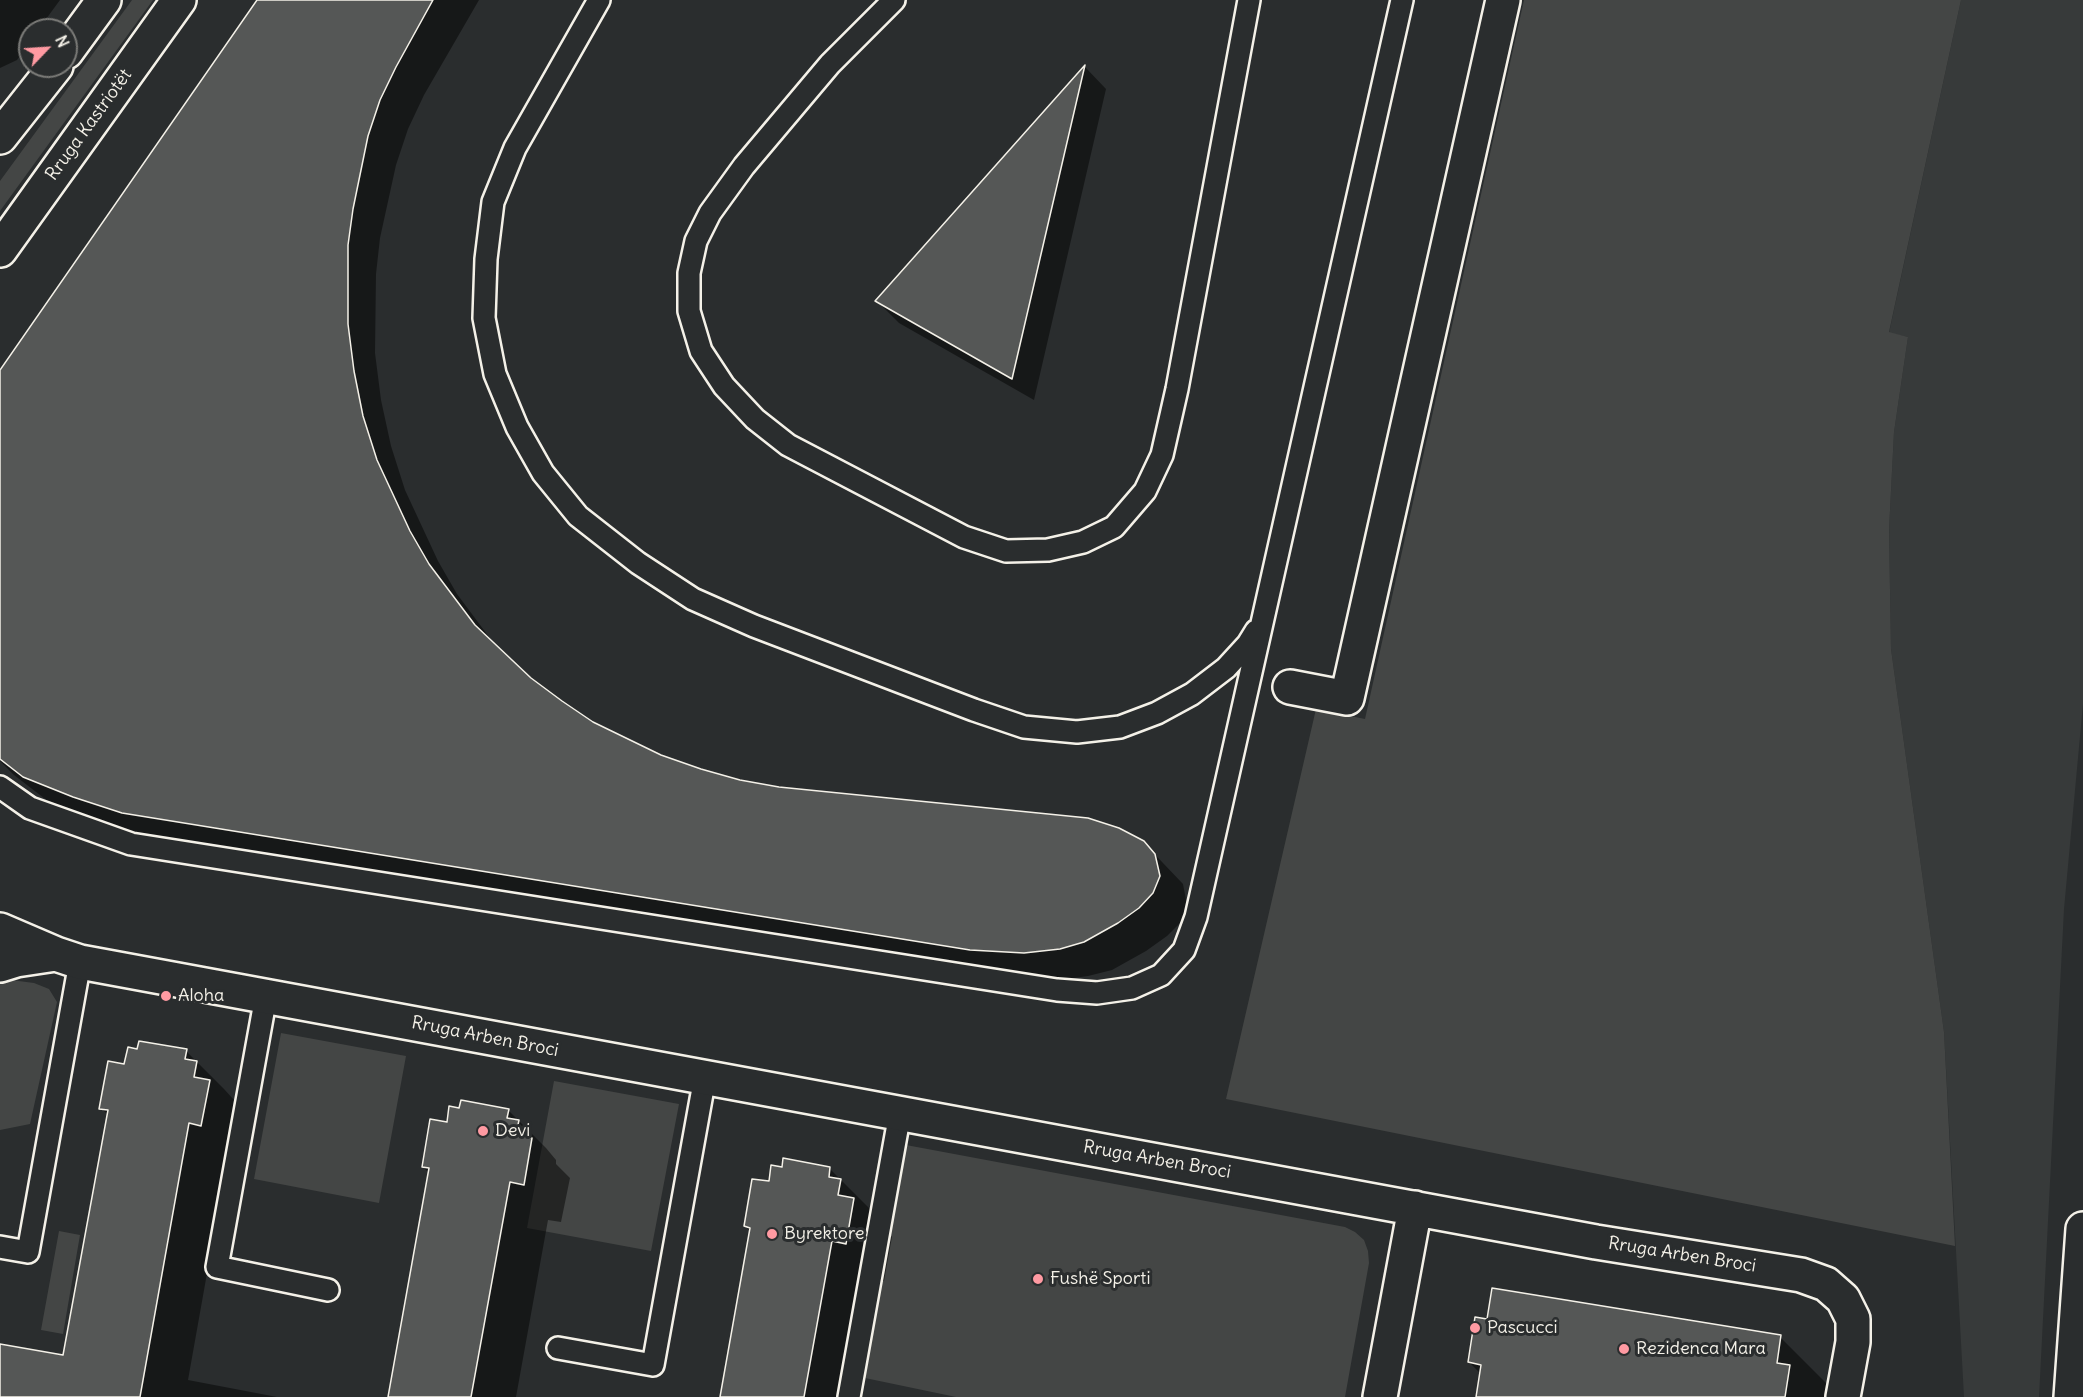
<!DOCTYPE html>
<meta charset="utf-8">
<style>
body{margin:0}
#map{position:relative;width:2083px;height:1397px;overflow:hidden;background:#2a2d2e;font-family:Delius,sans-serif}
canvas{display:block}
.north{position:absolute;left:18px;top:18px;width:60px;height:60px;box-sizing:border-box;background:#2a2d2e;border:2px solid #7b7b78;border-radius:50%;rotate:65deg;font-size:16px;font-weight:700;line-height:24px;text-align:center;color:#f4f1e8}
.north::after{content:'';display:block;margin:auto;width:21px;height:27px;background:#ff9aa2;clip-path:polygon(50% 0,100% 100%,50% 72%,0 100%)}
</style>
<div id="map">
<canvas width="2083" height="1397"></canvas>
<div class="north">N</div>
</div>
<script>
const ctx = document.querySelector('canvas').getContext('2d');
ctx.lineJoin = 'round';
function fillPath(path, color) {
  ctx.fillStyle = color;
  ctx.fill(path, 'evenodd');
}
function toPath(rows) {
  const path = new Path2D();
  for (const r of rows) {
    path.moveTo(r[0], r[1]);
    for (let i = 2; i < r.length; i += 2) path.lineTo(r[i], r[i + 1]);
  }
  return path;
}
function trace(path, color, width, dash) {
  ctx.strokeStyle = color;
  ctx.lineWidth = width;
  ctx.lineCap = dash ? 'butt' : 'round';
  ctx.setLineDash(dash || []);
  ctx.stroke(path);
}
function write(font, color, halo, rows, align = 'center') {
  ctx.font = font + ' Delius,sans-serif';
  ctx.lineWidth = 6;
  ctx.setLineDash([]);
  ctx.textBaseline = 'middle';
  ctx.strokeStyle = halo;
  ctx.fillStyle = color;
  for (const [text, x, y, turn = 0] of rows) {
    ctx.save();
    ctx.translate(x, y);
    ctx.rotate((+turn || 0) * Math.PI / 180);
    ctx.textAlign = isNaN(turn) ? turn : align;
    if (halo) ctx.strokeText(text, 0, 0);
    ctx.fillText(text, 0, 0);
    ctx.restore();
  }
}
fillPath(toPath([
 [1961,0,2083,0,2083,704,2064,909,2039,1397,1964,1397,1944,1032,1891,649,1889,530,1894,432,1908,337,1889,333]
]), '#373a3a');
fillPath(toPath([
 [132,0,153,0,0,211,0,181],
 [1524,0,1961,0,1889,332,1908,337,1894,432,1889,530,1891,649,1944,1032,1955,1246,1226,1099,1316,709,1365,719],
 [11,980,34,983,49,989,57,1002,30,1124,0,1130,0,983],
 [281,1033,406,1056,379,1203,254,1179],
 [554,1081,679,1104,651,1251,527,1228],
 [906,1145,1345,1227,1355,1232,1364,1240,1368,1251,1369,1263,1345,1397,956,1397,865,1378],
 [59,1231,80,1235,63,1334,41,1330]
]), '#444645');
fillPath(toPath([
 [0,0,60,0,38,30,30,30,30,42,17,60,0,68],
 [259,0,479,0,424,95,408,129,396,165,380,238,376,274,375,353,381,400,391,446,405,490,438,561,457,594,498,649,530,679,593,723,660,756,739,782,1143,842,1183,884,1187,905,1181,922,1167,936,1146,951,1112,970,1088,976,1053,981,152,841,53,805,14,775,0,761,0,373],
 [1085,67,1106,89,1034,400,899,323,877,301],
 [186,1051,224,1089,234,1100,233,1105,248,1119,227,1161,188,1380,277,1397,0,1397,0,1345,64,1357,109,1116,101,1108,125,1065],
 [460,1110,508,1110,546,1148,556,1160,556,1164,570,1178,561,1222,548,1220,516,1397,389,1397,429,1173,423,1167,448,1124],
 [783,1168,830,1169,879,1218,878,1224,892,1237,884,1281,870,1278,848,1397,721,1397,751,1232,745,1226,770,1183],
 [1780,1337,1827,1384,1825,1397,1481,1397,1481,1374,1469,1362]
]), '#0007');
const building = toPath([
 [257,0,433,0,396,67,380,100,368,136,353,209,348,245,348,324,354,371,363,416,377,460,410,531,429,564,475,625,531,678,562,701,593,722,661,755,701,769,740,780,779,787,1088,818,1119,828,1144,841,1155,854,1160,876,1153,893,1139,908,1118,923,1084,942,1060,949,1024,953,970,950,122,813,73,797,23,777,0,759,0,370,257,0],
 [1085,65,1012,379,875,301,1085,65],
 [139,1041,187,1049,185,1059,197,1061,194,1077,210,1080,201,1126,189,1123,140,1397,0,1397,0,1344,63,1355,108,1110,99,1109,108,1061,124,1064,128,1047,137,1049,139,1041],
 [461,1100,509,1109,507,1118,519,1120,516,1135,532,1138,524,1185,510,1182,471,1397,388,1397,429,1168,422,1167,430,1119,447,1122,449,1106,459,1108,461,1100],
 [783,1158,830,1167,829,1177,841,1179,838,1195,854,1198,846,1244,832,1241,804,1397,720,1397,750,1228,744,1226,752,1179,769,1181,771,1165,782,1167,783,1158],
 [1492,1288,1781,1335,1777,1363,1790,1365,1785,1397,1476,1397,1481,1365,1468,1362,1475,1317,1487,1319,1492,1288]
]);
fillPath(building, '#555756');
trace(building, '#f4f1e8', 1.5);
const service = toPath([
 [599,0,515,148,493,202,486,259,484,318,495,374,517,427,543,473,578,516,638,563,693,599,754,626,974,710,1024,727,1077,732,1120,727,1157,713,1192,694,1226,668,1248,644,1256,631],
 [894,0,830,64,744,166,710,213,696,241,689,273,689,311,701,351,724,386,755,419,788,445,964,537,1006,551,1048,550,1083,542,1114,527,1145,491,1162,455,1177,389,1249,0],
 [0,787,30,808,131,844,1057,990,1097,993,1132,988,1161,975,1184,950,1196,917,1402,0],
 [266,996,217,1267,328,1290],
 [0,1247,28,1252,80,962],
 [558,1348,653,1365,705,1077],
 [849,1397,900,1113]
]);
const pedestrian = toPath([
 [1290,687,1347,698,1503,0]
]);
const minor = toPath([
 [0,930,56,954,80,962,1596,1242,1801,1275,1826,1284,1843,1299,1853,1319,1853,1342,1843,1397],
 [0,965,16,960,56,954],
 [1380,1397,1415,1208],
 [2071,1397,2083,1229]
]);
const primary = toPath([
 [66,52,104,0],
 [0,137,56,66],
 [0,250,179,0]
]);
trace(service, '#f4f1e8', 26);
trace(pedestrian, '#f4f1e8', 38);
trace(minor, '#f4f1e8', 38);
trace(primary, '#f4f1e8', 38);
trace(service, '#2a2d2e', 21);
trace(pedestrian, '#2a2d2e', 33);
trace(minor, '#2a2d2e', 33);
trace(primary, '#2a2d2e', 33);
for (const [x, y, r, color] of [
 [166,996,6,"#ff9aa2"],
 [483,1131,6,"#ff9aa2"],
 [772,1234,6,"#ff9aa2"],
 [1038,1279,6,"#ff9aa2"],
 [1475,1328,6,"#ff9aa2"],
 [1624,1349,6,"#ff9aa2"]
]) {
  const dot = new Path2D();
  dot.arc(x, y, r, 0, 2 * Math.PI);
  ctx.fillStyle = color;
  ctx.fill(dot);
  trace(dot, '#2a2d2e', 2);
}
write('18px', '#f4f1e8', '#2a2d2e', [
 ["Rruga Kastriotët",89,125,-54],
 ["Rruga Arben Broci",485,1037,11],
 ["Rruga Arben Broci",1157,1160,10],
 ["Rruga Arben Broci",1682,1255,9]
]);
write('18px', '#f4f1e8', '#2a2d2e', [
 ["Aloha",178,996],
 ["Devi",495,1131],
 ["Byrektore",784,1234],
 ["Fushë Sporti",1050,1279],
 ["Pascucci",1487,1328],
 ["Rezidenca Mara",1636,1349]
], 'left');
</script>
